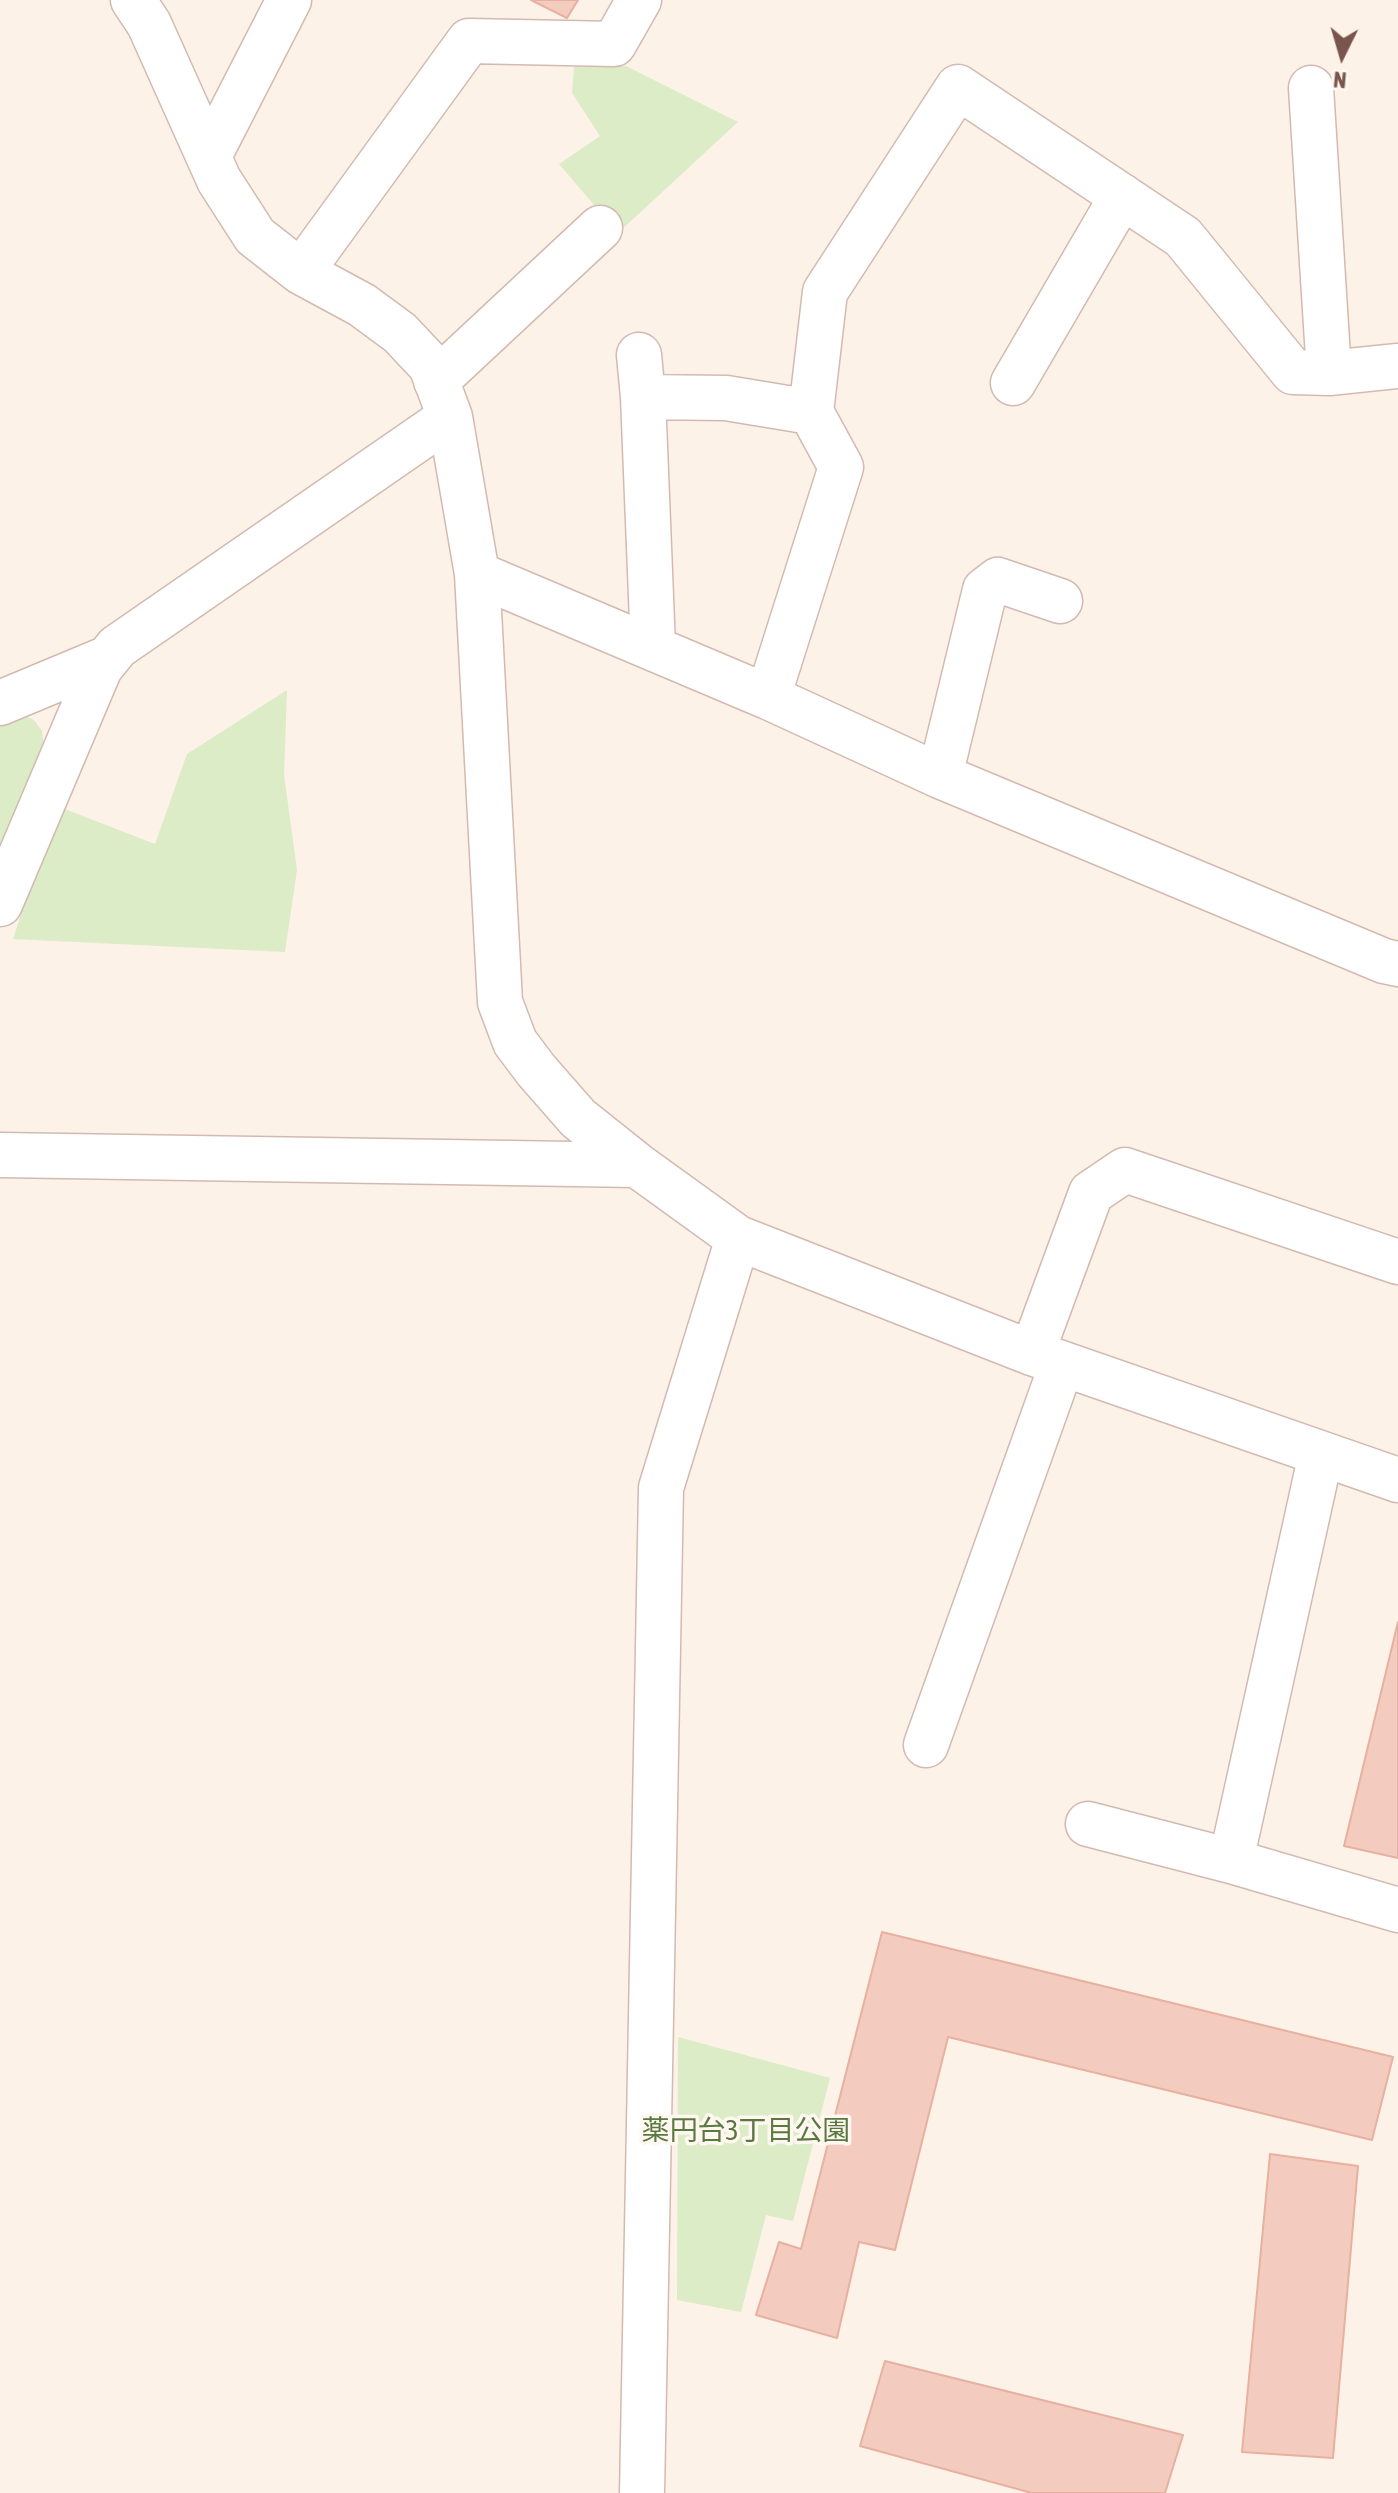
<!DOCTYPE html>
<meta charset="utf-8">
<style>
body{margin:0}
#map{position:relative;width:1398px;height:2493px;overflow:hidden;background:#fdf2e8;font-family:"Asap Condensed",sans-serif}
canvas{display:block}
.north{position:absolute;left:1302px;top:16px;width:80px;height:80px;-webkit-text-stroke:6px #fff7f0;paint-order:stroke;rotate:185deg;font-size:22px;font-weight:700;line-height:32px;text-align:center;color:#79554b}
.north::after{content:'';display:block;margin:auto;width:28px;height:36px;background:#79554b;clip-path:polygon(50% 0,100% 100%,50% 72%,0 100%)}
</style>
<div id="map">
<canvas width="1398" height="2493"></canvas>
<div class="north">N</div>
</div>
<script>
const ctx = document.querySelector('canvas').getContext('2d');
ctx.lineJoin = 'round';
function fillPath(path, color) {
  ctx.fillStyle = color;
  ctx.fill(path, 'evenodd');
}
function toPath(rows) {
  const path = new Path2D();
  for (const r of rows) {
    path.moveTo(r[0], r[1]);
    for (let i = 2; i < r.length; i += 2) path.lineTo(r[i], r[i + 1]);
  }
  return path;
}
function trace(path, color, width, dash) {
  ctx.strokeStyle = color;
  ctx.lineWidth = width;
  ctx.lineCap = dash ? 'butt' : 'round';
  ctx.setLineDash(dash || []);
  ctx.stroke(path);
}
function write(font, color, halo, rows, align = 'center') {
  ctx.font = font + ' "Asap Condensed","Noto Sans JP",sans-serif';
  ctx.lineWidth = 7;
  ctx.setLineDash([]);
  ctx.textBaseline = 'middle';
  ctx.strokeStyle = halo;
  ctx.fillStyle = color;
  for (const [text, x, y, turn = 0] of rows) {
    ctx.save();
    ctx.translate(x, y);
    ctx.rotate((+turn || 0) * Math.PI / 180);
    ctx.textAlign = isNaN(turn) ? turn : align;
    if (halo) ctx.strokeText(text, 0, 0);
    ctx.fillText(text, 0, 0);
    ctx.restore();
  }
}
fillPath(toPath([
 [574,66,626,66,738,122,618,233,559,164,600,136,572,93],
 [287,690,284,775,297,870,285,952,13,939,57,806,155,844,187,754],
 [18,713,34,720,42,731,44,747,0,851,0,720],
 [678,2037,830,2078,793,2221,766,2215,741,2312,677,2300]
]), '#dbecc6');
const building = toPath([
 [531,0,578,0,567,18,531,0],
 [1398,1622,1398,1858,1344,1846,1398,1622],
 [882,1932,1393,2057,1372,2140,948,2037,895,2250,859,2242,837,2338,756,2315,779,2242,801,2249,882,1932],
 [1270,2154,1358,2166,1333,2458,1242,2452,1270,2154],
 [885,2361,1183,2435,1165,2493,1032,2493,860,2446,885,2361]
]);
fillPath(building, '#f4ccbf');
trace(building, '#e7b09f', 2);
const minor = toPath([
 [133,0,149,24,219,180,255,236,301,272,362,305,400,333,431,366,450,417,477,574,500,1002,515,1042,536,1070,578,1118,637,1165,738,1238,1032,1353,1398,1480],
 [1311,88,1329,373],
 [209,156,289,0],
 [301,272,469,41,614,44,639,0],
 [639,355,643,397,653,647],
 [436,381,600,228],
 [1013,383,1122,196],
 [643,397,726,398,811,412,841,467,768,697],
 [811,412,825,292,958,87,1183,237,1293,372,1329,373,1398,366],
 [477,574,768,697,940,776,1384,961,1398,964],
 [0,703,108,658],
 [940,776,985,590,998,580,1060,601],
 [0,904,100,668,117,647,450,417],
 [0,1155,637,1165],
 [1032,1353,1091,1193,1125,1170,1398,1262],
 [926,1745,1062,1364],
 [1088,1824,1231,1861,1398,1910],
 [1231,1861,1321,1454],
 [642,2493,661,1488,738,1238]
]);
trace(minor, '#d3bab0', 47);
trace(minor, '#fff', 44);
write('28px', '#58793f', '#fff7f0', [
 ["薬円台3丁目公園",746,2131]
]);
</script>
